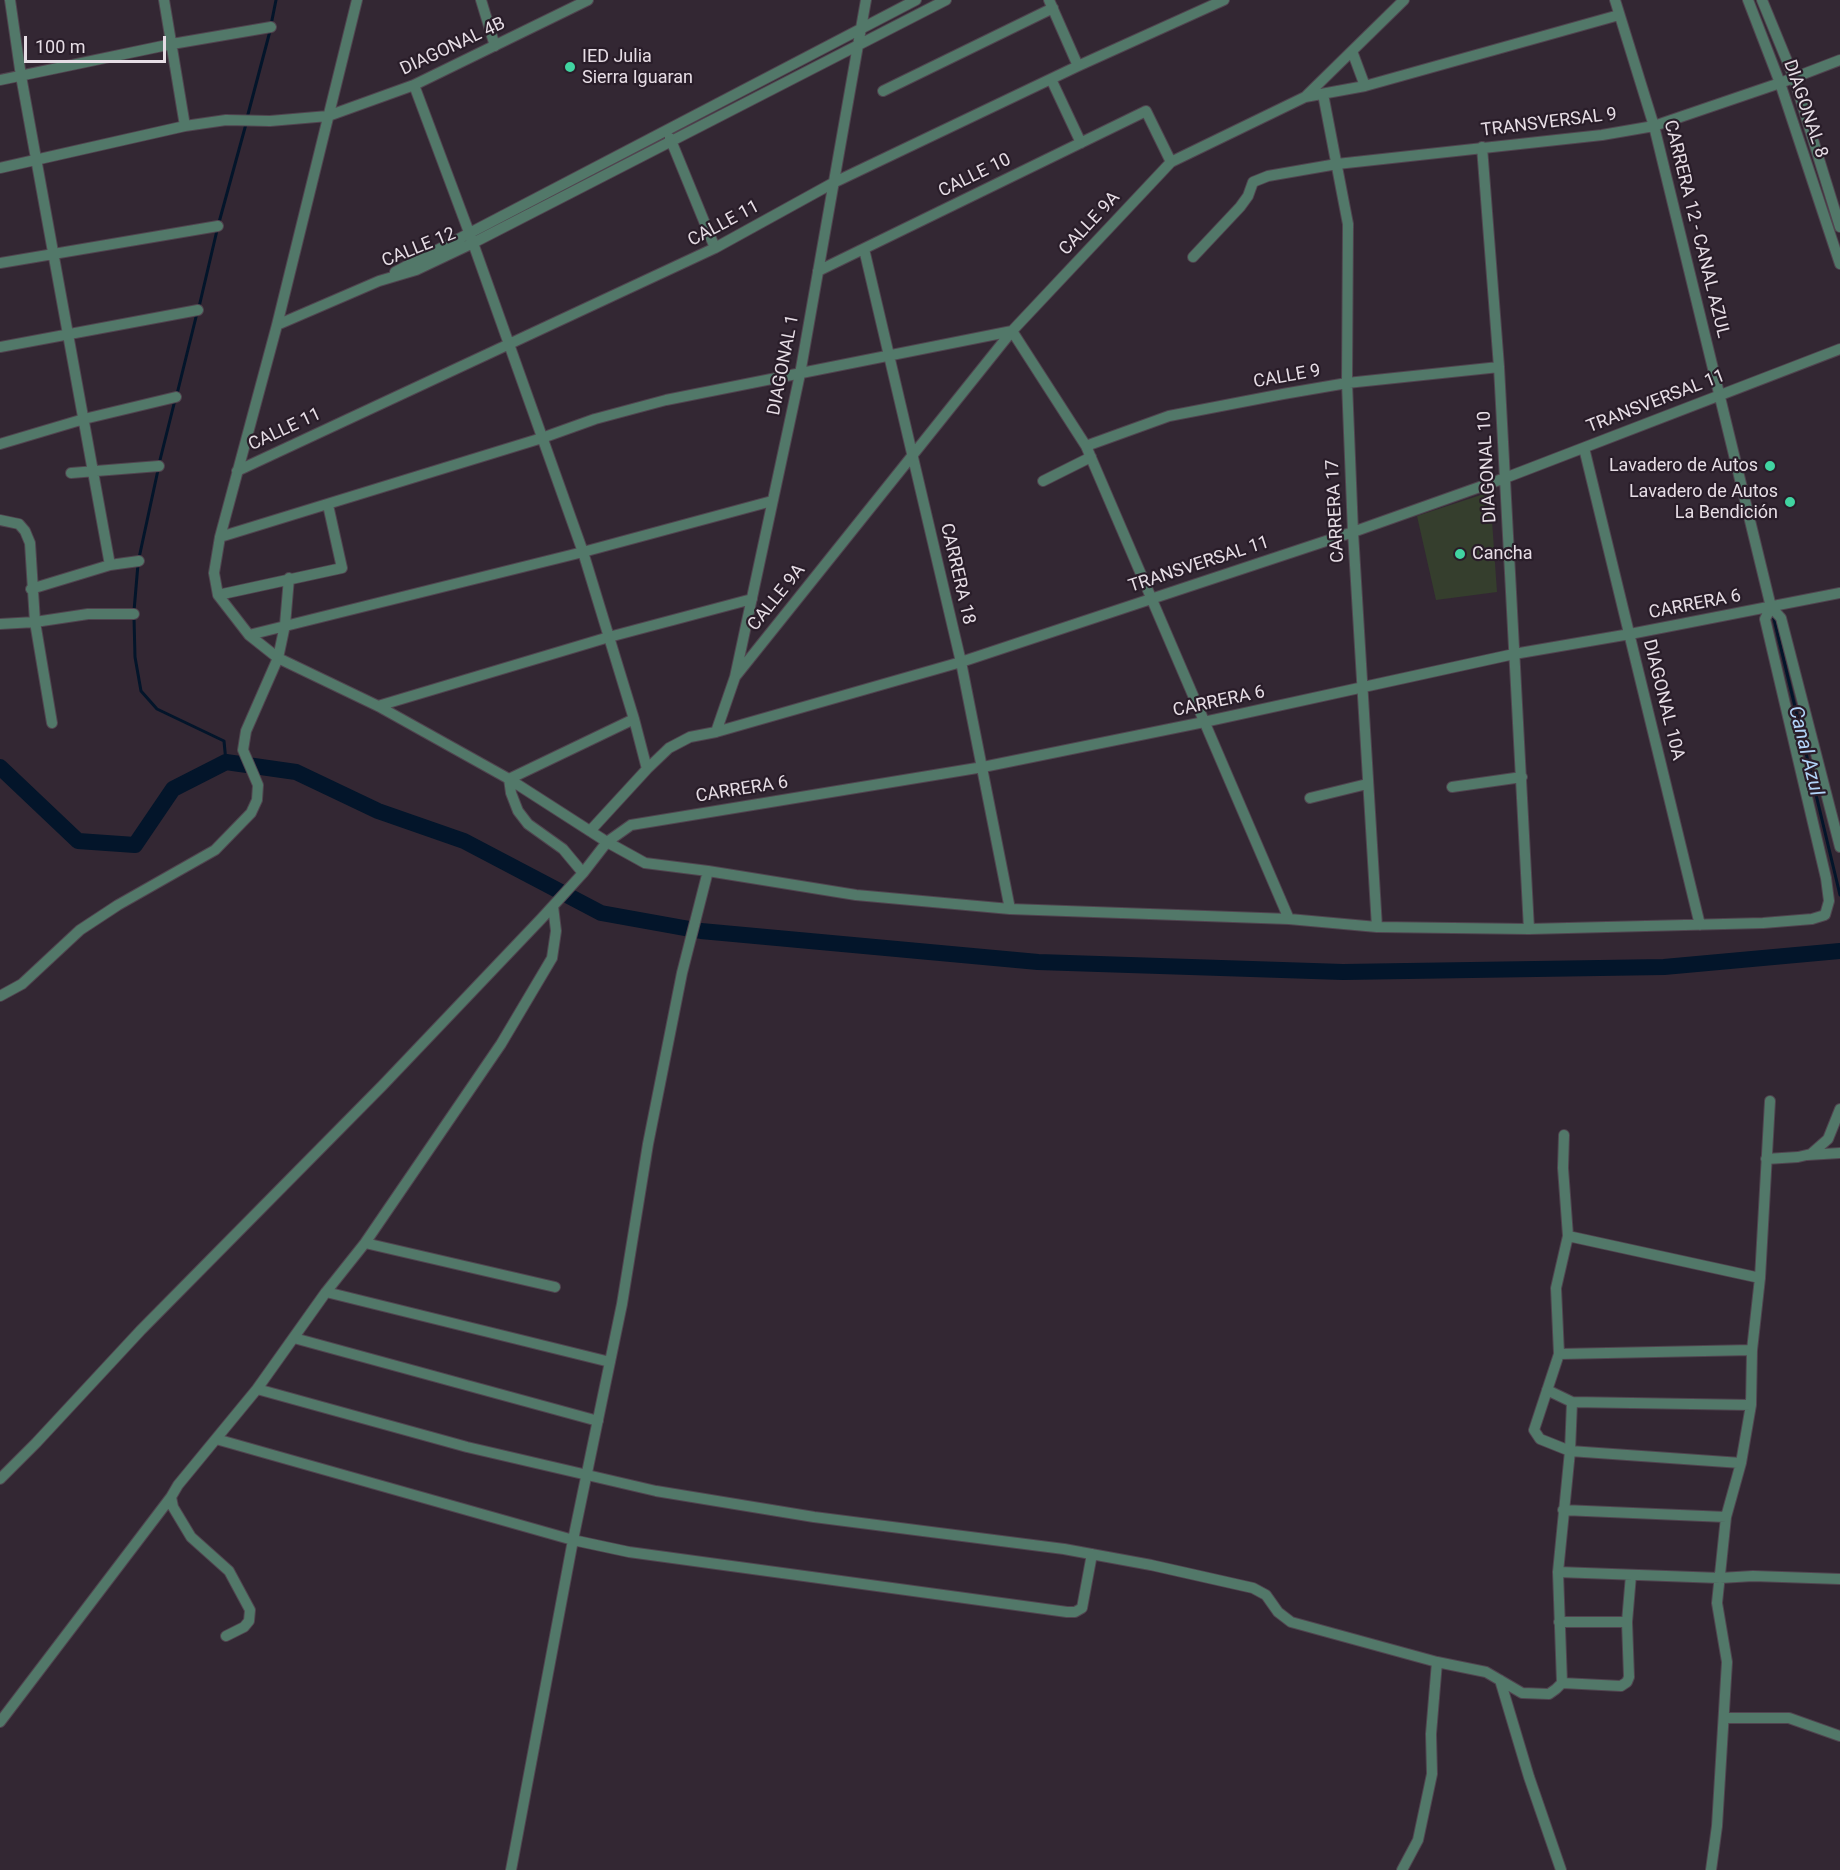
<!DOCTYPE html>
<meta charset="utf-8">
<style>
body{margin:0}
#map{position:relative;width:1840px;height:1870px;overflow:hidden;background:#332733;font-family:Roboto,sans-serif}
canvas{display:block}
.scale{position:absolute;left:24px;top:36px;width:142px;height:27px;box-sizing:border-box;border:3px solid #e6dde5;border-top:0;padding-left:8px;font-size:18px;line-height:21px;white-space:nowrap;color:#e6dde5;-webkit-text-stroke:4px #291d29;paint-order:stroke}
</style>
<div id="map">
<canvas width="1840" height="1870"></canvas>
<div class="scale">100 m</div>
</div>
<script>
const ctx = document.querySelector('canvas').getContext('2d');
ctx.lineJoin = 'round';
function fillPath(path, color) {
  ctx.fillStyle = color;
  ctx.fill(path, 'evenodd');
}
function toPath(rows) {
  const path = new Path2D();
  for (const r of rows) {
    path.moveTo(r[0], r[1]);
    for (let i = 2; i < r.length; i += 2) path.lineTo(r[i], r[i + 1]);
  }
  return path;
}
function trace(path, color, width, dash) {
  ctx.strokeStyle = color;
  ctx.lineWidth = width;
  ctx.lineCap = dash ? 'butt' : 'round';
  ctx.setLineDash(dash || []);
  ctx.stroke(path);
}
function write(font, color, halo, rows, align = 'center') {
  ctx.font = font + ' Roboto,sans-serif';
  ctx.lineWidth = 4.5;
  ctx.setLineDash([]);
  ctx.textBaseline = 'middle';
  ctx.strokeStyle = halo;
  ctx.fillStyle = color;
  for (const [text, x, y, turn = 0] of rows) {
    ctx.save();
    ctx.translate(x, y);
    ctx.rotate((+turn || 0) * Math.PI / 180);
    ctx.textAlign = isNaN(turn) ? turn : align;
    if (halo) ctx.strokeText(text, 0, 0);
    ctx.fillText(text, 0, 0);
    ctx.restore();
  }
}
fillPath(toPath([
 [1490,492,1497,592,1436,600,1417,516]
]), '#353e2d');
trace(toPath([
 [271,25,276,0],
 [247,118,270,31],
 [199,307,218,226,246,124],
 [177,394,197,313],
 [159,464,175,400],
 [139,558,158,470],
 [134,611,138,564],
 [1773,615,1840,895],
 [134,618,135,657,141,691,157,709,224,741,226,762]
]), '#03152a', 3);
trace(toPath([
 [0,767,78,841,135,845,173,789,226,762,296,772,378,811,464,841,601,913,701,931,1038,962,1343,972,1664,967,1840,951]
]), '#03152a', 16);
const minor = toPath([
 [10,0,21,76,110,565,139,561],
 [164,0,185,126],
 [357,0,277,325,220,537,214,573,218,595,249,635,278,658,378,706,509,779,607,842,645,863,708,871,856,895,1010,909,1289,919,1377,927,1529,929,1763,923,1812,919,1825,915,1829,901,1826,878,1765,619,1771,607],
 [481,0,495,46],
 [1049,0,1078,66],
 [1615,0,1654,126,1771,607],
 [1748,0,1780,83,1840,264],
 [1762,0,1794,78,1840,227],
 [1352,51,1365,86],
 [1051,79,1081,143],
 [0,80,172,44,271,27],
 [414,85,473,243,583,552,634,719,647,769],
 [883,91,1053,8],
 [1323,94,1348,224,1347,383,1353,532,1377,927],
 [1305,97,1404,0],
 [670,138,715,248],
 [1482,147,1499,367,1529,929],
 [0,168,185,126,226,120,270,121,328,116,414,85,588,0],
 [864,249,961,662,1010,909],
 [1193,257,1240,207,1248,196,1253,182,1268,176,1337,164,1602,135,1654,126,1780,83,1840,60],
 [0,263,218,226],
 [818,271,1146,111,1171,162],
 [395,272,916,0],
 [277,325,379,281,416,270,473,243,946,0],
 [0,347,198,310],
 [0,444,84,419,176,397],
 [1086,446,1169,416,1283,394,1347,383,1499,367],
 [1584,448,1700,925],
 [237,471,715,248,833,183,1078,66,1224,0],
 [71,473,159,466],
 [1043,481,1091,457],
 [0,520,19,524,25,531,30,543,35,622,52,723],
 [220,537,542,438,595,419,666,400,1012,331,1086,446,1289,919],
 [31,589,110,565],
 [218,595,342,568,328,505],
 [1771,607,1781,618,1840,847],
 [0,624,35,622,88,614,134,614],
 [249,635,583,552,772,501],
 [735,677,1012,331,1171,162,1305,97,1365,86,1619,15],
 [378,706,609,637,752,599],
 [716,732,735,677,800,374,866,0],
 [1452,787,1522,777],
 [1310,798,1367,784],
 [590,831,647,769,669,748,690,737,716,732,961,662,1353,532,1505,478,1840,349],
 [583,873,563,849,528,824,518,811,511,793,509,779,634,719],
 [0,996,22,984,80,930,118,905,215,850,251,813,257,800,258,785,243,750,246,731,278,658,285,625,289,578],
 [1564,1135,1563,1168,1568,1236,1556,1288,1559,1354,1534,1430,1540,1439,1570,1451,1741,1463],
 [1807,1155,1840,1153],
 [1766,1159,1798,1157,1811,1154,1828,1139,1840,1109],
 [1568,1236,1760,1278],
 [365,1243,555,1287],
 [326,1292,610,1362],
 [294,1338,598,1421],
 [1559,1354,1752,1350],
 [257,1389,467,1447,656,1491,814,1517,1064,1549,1151,1565,1253,1588,1266,1595,1278,1612,1291,1622,1437,1662,1486,1672,1522,1693,1549,1694,1556,1689,1562,1683,1621,1686,1627,1682,1629,1677,1627,1622,1631,1575],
 [1547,1390,1572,1402,1751,1405],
 [216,1439,573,1540,629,1552,1067,1612,1075,1612,1082,1608,1092,1554],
 [0,1479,36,1443,141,1330,382,1086,541,919,583,873,607,842,631,825,983,767,1204,722,1514,654,1630,634,1840,593],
 [1563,1510,1726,1517],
 [1558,1572,1720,1578,1753,1576,1840,1579],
 [1559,1622,1627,1622],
 [226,1636,244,1627,249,1621,250,1610,229,1571,191,1537,173,1507,171,1497,178,1485,257,1389,326,1292,365,1243,501,1044,552,958,556,931,553,906],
 [1500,1680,1529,1777,1561,1870],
 [1562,1683,1558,1572,1570,1451,1572,1402],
 [1725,1718,1789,1718,1840,1736],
 [0,1722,171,1497],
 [511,1870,573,1540,622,1304,648,1144,682,973,708,871],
 [1402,1870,1418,1840,1432,1774,1431,1734,1437,1662],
 [1711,1870,1717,1826,1727,1662,1717,1603,1726,1517,1741,1463,1751,1405,1752,1350,1760,1278,1770,1101]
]);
trace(minor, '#50444f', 12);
trace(minor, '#527869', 10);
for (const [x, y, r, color] of [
 [570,67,6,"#41d4a1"],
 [1770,466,6,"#41d4a1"],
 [1790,502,6,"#41d4a1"],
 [1460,554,6,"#41d4a1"]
]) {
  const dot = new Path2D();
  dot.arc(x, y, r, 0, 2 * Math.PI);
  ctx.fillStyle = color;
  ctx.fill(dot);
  trace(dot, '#291d29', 2);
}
write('18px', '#e6dde5', '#291d29', [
 ["DIAGONAL 4B",453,47,-25],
 ["DIAGONAL 8",1805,109,71],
 ["TRANSVERSAL 9",1549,123,-7],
 ["CALLE 10",975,176,-26],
 ["CALLE 11",724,224,-28],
 ["CALLE 9A",1090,224,-47],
 ["CARRERA 12 - CANAL AZUL",1696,229,76],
 ["CALLE 12",419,248,-22],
 ["DIAGONAL 1",784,365,-79],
 ["CALLE 9",1287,377,-10],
 ["TRANSVERSAL 11",1656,402,-21],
 ["CALLE 11",285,430,-25],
 ["DIAGONAL 10",1488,467,-93],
 ["CARRERA 17",1336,511,-93],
 ["TRANSVERSAL 11",1199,565,-18],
 ["CARRERA 18",957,574,77],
 ["CALLE 9A",777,598,-51],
 ["CARRERA 6",1695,605,-11],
 ["DIAGONAL 10A",1663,700,76],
 ["CARRERA 6",1219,702,-12],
 ["CARRERA 6",742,790,-9]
]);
write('18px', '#e6dde5', '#291d29', [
 ["IED Julia",582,57],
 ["Sierra Iguaran",582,78],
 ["Lavadero de Autos",1758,466,"right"],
 ["Lavadero de Autos",1778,492,"right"],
 ["La Bendición",1778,513,"right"],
 ["Cancha",1472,554]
], 'left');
write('italic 20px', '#b2d4f9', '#291d29', [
 ["Canal Azul",1805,751,76]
]);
</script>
